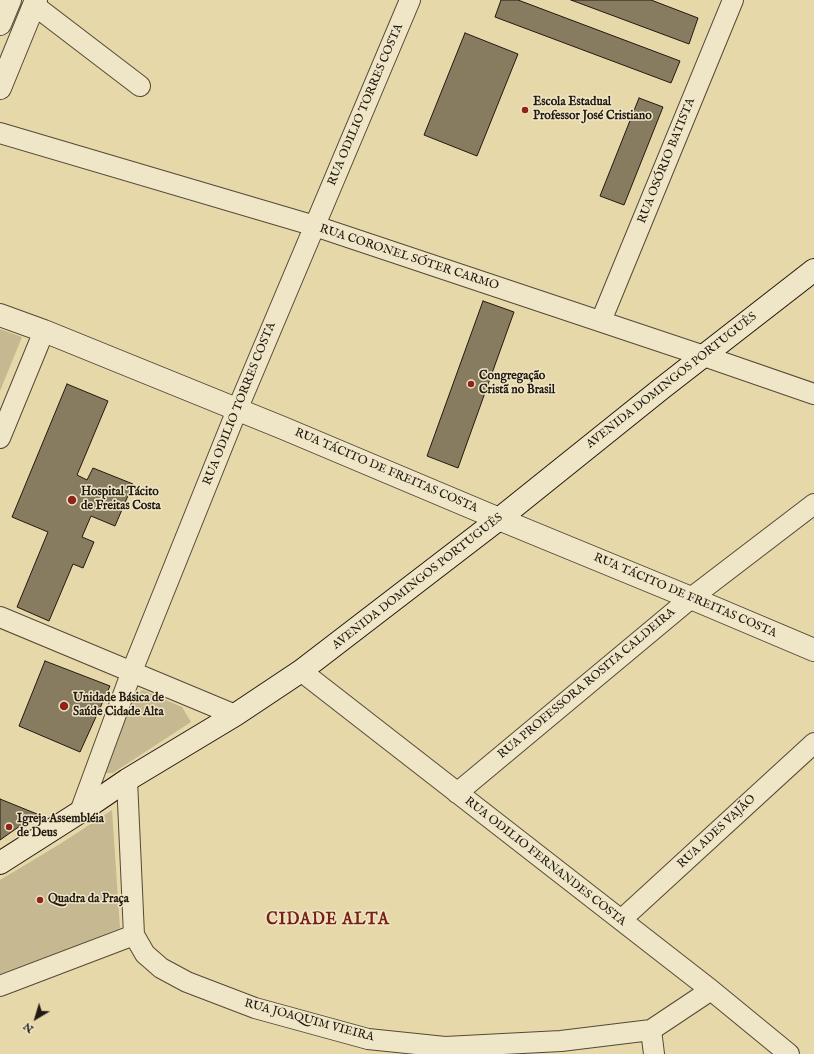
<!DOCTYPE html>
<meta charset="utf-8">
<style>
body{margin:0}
#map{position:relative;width:814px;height:1054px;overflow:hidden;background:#e7d8aa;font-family:"IM FELL English",serif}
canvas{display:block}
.north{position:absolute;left:16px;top:998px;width:40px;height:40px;-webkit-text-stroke:3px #efe6c8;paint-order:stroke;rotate:218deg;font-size:11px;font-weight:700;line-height:16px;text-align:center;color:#221910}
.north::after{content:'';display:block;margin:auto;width:14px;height:18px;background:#221910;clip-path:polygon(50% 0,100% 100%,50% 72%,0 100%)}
</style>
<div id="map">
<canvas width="814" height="1054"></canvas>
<div class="north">N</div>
</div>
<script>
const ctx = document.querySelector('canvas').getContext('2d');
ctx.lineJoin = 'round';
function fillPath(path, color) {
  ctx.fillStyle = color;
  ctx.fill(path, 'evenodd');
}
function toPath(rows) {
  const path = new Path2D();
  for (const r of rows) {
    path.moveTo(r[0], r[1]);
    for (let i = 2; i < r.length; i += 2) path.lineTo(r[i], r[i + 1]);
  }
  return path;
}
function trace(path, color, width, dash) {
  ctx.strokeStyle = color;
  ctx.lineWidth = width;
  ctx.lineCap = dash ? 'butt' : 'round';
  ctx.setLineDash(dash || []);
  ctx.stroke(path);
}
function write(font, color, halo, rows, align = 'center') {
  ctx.font = font + ' "IM FELL English",serif';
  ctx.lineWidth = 3;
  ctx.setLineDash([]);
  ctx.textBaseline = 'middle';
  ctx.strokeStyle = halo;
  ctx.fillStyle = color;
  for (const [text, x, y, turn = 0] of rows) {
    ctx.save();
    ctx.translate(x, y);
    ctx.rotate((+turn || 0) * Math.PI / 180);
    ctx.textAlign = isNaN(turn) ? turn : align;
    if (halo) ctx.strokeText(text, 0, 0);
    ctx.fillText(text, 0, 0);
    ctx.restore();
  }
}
fillPath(toPath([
 [0,329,22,337,0,391],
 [143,690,182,707,191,722,113,773,105,773,103,765,129,697],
 [112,810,120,928,0,976,0,880,60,844]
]), '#c6b890');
const building = toPath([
 [501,0,518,0,680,61,671,83,495,17,501,0],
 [571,0,651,0,698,18,689,44,571,0],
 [465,33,518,54,477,156,424,135,465,33],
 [639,98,663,107,624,205,600,196,639,98],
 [483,301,514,312,458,468,427,456,483,301],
 [67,384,108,401,77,475,87,480,93,468,133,484,115,526,91,516,82,537,94,542,83,568,73,564,49,621,17,607,48,532,12,517,67,384],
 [45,661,110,686,80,752,19,726,45,661],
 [0,799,37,814,0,840,0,799]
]);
fillPath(building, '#887c60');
trace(building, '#221910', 1);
const minor = toPath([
 [34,5,140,86],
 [0,133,315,226,704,356,814,394],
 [601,321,733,0],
 [0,438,44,331],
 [0,617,235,715],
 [301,671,711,990,789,1054],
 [127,780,134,935,145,954,161,968,187,982,255,1008,368,1039,445,1047,561,1041,651,1030,711,990],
 [457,793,691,598,814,504],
 [80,812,132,671,237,410,410,0],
 [621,920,814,743],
 [0,986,134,935],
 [651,1030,654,1054]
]);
const tertiary = toPath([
 [0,24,10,0],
 [0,88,36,0],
 [0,315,44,331,283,428,499,519,691,598,814,650]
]);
const secondary = toPath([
 [0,863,80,812,127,780,235,715,301,671,499,519,661,389,814,270]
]);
trace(minor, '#534936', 22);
trace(tertiary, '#534936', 24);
trace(secondary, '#221910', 24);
trace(minor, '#efe6c8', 20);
trace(tertiary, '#efe6c8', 22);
trace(secondary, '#efe6c8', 22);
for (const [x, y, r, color] of [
 [525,110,4,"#8f2418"],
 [471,384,4,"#8f2418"],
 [72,500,5,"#8f2418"],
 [64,706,5,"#8f2418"],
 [9,827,4,"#8f2418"],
 [40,900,4,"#8f2418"]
]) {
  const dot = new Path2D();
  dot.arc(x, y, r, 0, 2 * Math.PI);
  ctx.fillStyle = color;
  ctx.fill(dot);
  trace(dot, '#efe6c8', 1.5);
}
write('bold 12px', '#221910', '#efe6c8', [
 ["Escola Estadual",533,103],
 ["Professor José Cristiano",533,117],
 ["Congregação",479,377],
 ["Cristã no Brasil",479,391],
 ["Hospital Tácito",81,493],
 ["de Freitas Costa",81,507],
 ["Unidade Básica de",73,699],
 ["Saúde Cidade Alta",73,713],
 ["Igreja Assembléia",17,820],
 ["de Deus",17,834],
 ["Quadra da Praça",48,900]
], 'left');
write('12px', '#221910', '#efe6c8', [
 ["RUA ODILIO TORRES COSTA",366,105,-67],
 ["RUA OSÓRIO BATISTA",667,161,-68],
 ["RUA CORONEL SÓTER CARMO",409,258,18],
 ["AVENIDA DOMINGOS PORTUGUÊS",672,381,-38],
 ["RUA ODILIO TORRES COSTA",240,404,-68],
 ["RUA TÁCITO DE FREITAS COSTA",386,471,23],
 ["AVENIDA DOMINGOS PORTUGUÊS",418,582,-38],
 ["RUA TÁCITO DE FREITAS COSTA",685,596,23],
 ["RUA PROFESSORA ROSITA CALDEIRA",587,684,-40],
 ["RUA ADES VAJÃO",717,832,-43],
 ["RUA ODILIO FERNANDES COSTA",545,862,38],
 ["RUA JOAQUIM VIEIRA",309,1021,15]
]);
ctx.letterSpacing = '1px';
write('bold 16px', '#7a1f14', '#efe6c8', [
 ["CIDADE ALTA",328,921]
]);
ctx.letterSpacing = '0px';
</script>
